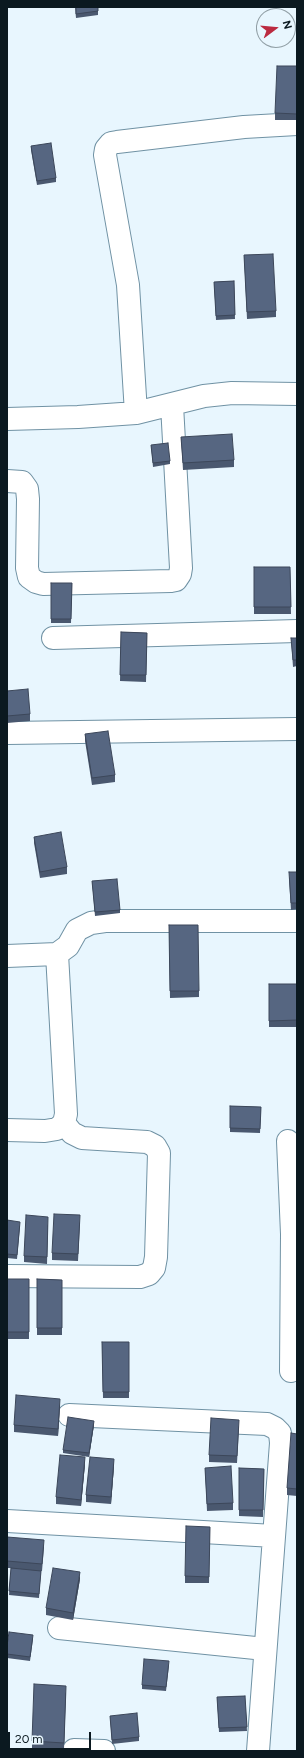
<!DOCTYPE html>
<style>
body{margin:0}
#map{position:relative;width:304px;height:1758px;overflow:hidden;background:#e8f6fe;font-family:Figtree,sans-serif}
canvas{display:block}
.frame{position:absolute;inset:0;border:8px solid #0b1920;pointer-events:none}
.north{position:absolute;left:256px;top:8px;width:40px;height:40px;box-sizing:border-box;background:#e8f6fe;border:1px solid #909ea5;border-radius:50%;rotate:74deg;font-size:11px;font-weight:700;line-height:16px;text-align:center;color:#0b1920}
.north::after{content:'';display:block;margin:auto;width:14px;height:18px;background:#bb2a40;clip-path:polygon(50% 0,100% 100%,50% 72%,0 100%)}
.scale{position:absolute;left:8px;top:1732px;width:83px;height:18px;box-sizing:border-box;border:2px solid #0b1920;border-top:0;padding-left:5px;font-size:12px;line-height:14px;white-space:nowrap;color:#0b1920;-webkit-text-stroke:3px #e8f6fe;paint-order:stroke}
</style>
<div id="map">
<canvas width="304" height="1758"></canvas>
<div class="frame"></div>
<div class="north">N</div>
<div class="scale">20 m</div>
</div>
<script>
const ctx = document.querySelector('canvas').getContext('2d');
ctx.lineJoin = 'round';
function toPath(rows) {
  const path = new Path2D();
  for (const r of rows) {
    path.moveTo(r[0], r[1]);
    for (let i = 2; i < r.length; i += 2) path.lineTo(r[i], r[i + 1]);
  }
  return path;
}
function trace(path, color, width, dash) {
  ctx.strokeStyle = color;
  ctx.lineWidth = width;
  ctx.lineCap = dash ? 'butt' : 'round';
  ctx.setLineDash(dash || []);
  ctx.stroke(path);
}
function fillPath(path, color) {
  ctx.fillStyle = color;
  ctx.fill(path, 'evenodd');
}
const minor = toPath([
 [136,413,128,285,105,155,106,149,111,143,117,142,244,127,297,124],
 [7,419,78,417,136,413,204,396,232,393,297,394],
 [7,481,22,482,27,489,28,499,27,568,29,577,36,582,43,584,171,581,176,580,180,574,181,568,172,405],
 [53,638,297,631],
 [7,733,297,729],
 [7,956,57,954,68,946,77,930,91,923,105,921,297,921],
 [7,1130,45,1131,57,1129,64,1123,66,1114,57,954],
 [288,1141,292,1234],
 [7,1276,140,1277,149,1274,154,1268,156,1257,159,1153,155,1146,147,1142,82,1138,72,1133,64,1123],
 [291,1371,292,1234,297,1234],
 [69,1415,267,1424,275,1428,280,1433,281,1443,258,1751],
 [7,1521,274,1536],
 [59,1628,265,1649],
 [74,1750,104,1751]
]);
trace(minor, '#7092a4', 24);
trace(minor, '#fff', 22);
fillPath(toPath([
 [75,7,98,7,98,15,76,18],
 [297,66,297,120,275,120,275,113],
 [31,146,56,178,56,182,37,185,31,150],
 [244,255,276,311,276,317,247,319],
 [234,281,235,319,216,320,214,282],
 [181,437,234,460,234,467,183,470],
 [151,445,170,461,170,464,153,467],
 [254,567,290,567,291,614,254,614],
 [51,583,72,583,71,623,51,623],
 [121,632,147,633,146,682,120,681],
 [291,638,297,638,297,666,293,667],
 [7,691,30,714,30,721,7,723],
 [85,734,115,775,115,782,92,785,85,741],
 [34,837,67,867,67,874,40,878,34,843],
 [297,872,297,909,291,910,289,878],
 [92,881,120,910,120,913,95,916],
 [169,925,199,991,199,997,170,998],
 [269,984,297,984,297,1027,269,1027],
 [230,1106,261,1107,260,1133,230,1132],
 [7,1220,20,1226,17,1259,7,1258],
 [80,1222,78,1261,52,1260,52,1253],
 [48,1224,47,1264,24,1262,24,1256],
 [7,1279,29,1279,29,1339,7,1339],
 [37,1279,62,1280,62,1335,37,1335],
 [102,1342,129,1342,129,1398,103,1398],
 [60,1405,58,1436,14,1432,14,1425],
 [94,1425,89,1457,63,1453,63,1450],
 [239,1426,237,1463,209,1462,209,1455],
 [297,1434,297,1496,287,1495,287,1488],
 [85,1464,81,1506,56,1504,56,1497],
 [114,1466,111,1504,86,1502,86,1495],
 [205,1468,233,1503,233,1510,207,1511],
 [239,1468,264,1469,263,1517,239,1516],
 [210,1527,209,1583,185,1583,185,1576],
 [7,1537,44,1547,42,1571,41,1571,39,1598,9,1595,11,1568,7,1568],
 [80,1579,73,1620,46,1615,46,1608],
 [33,1639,30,1661,7,1658,7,1646],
 [169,1665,166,1691,142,1689,142,1685],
 [66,1692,64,1749,32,1748,32,1741],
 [245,1696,247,1731,219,1732,217,1697],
 [110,1716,139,1737,139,1741,112,1744]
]), '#4a586f');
fillPath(toPath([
 [60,1399,60,1405,58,1436,58,1429],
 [94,1421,94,1425,89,1457,89,1453],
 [85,1457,85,1464,81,1506,81,1500],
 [114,1459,114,1466,111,1504,111,1497],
 [80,1572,80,1579,73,1620,73,1613]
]), '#3c475a');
const building = toPath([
 [76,7,98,7,98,11,76,14,76,7],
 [277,66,297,66,297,114,275,113,277,66],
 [51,143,56,178,37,181,31,146,51,143],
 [273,254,276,311,247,312,244,255,273,254],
 [234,281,235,315,216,316,214,282,234,281],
 [232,434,234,460,183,463,181,437,232,434],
 [168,443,170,461,153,463,151,445,168,443],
 [254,567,290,567,291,607,254,607,254,567],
 [51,583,72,583,71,619,51,619,51,583],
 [121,632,147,633,146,675,120,675,121,632],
 [291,638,297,638,297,660,293,660,291,638],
 [28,689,30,714,7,716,7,691,28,689],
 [108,731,115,775,92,778,85,734,108,731],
 [61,832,67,867,40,872,34,837,61,832],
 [289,872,297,872,297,903,291,903,289,872],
 [117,879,120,910,95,912,92,881,117,879],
 [169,925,198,925,199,991,170,991,169,925],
 [269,984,297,984,297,1020,269,1021,269,984],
 [230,1106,261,1107,260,1129,230,1128,230,1106],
 [54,1214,80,1215,78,1254,52,1253,54,1214],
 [26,1215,48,1217,47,1257,24,1256,26,1215],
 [7,1220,20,1222,17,1255,7,1254,7,1220],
 [7,1279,29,1279,29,1332,7,1332,7,1279],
 [37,1279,62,1280,62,1328,37,1328,37,1279],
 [102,1342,129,1342,129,1392,103,1392,102,1342],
 [16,1395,60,1399,58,1429,14,1425,16,1395],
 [68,1417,94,1421,89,1453,63,1450,68,1417],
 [211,1418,239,1420,237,1456,209,1455,211,1418],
 [291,1433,297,1434,297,1489,287,1488,291,1433],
 [60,1455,85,1457,81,1500,56,1497,60,1455],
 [90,1457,114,1459,111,1497,86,1495,90,1457],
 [231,1466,233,1503,207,1504,205,1468,231,1466],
 [239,1468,264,1469,263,1510,239,1510,239,1468],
 [186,1526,210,1527,209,1577,185,1576,186,1526],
 [7,1537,44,1540,42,1564,7,1561,7,1537],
 [11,1568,41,1571,39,1594,9,1591,11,1568],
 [53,1568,80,1572,73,1613,46,1608,53,1568],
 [9,1632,33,1635,30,1657,7,1654,7,1646,9,1632],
 [144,1659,169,1661,166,1687,142,1685,144,1659],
 [34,1684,66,1686,64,1743,32,1741,34,1684],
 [245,1696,247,1727,219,1728,217,1697,245,1696],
 [137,1713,139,1737,112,1740,110,1716,137,1713]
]);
fillPath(building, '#566681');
trace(building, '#3c475a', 1);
</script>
